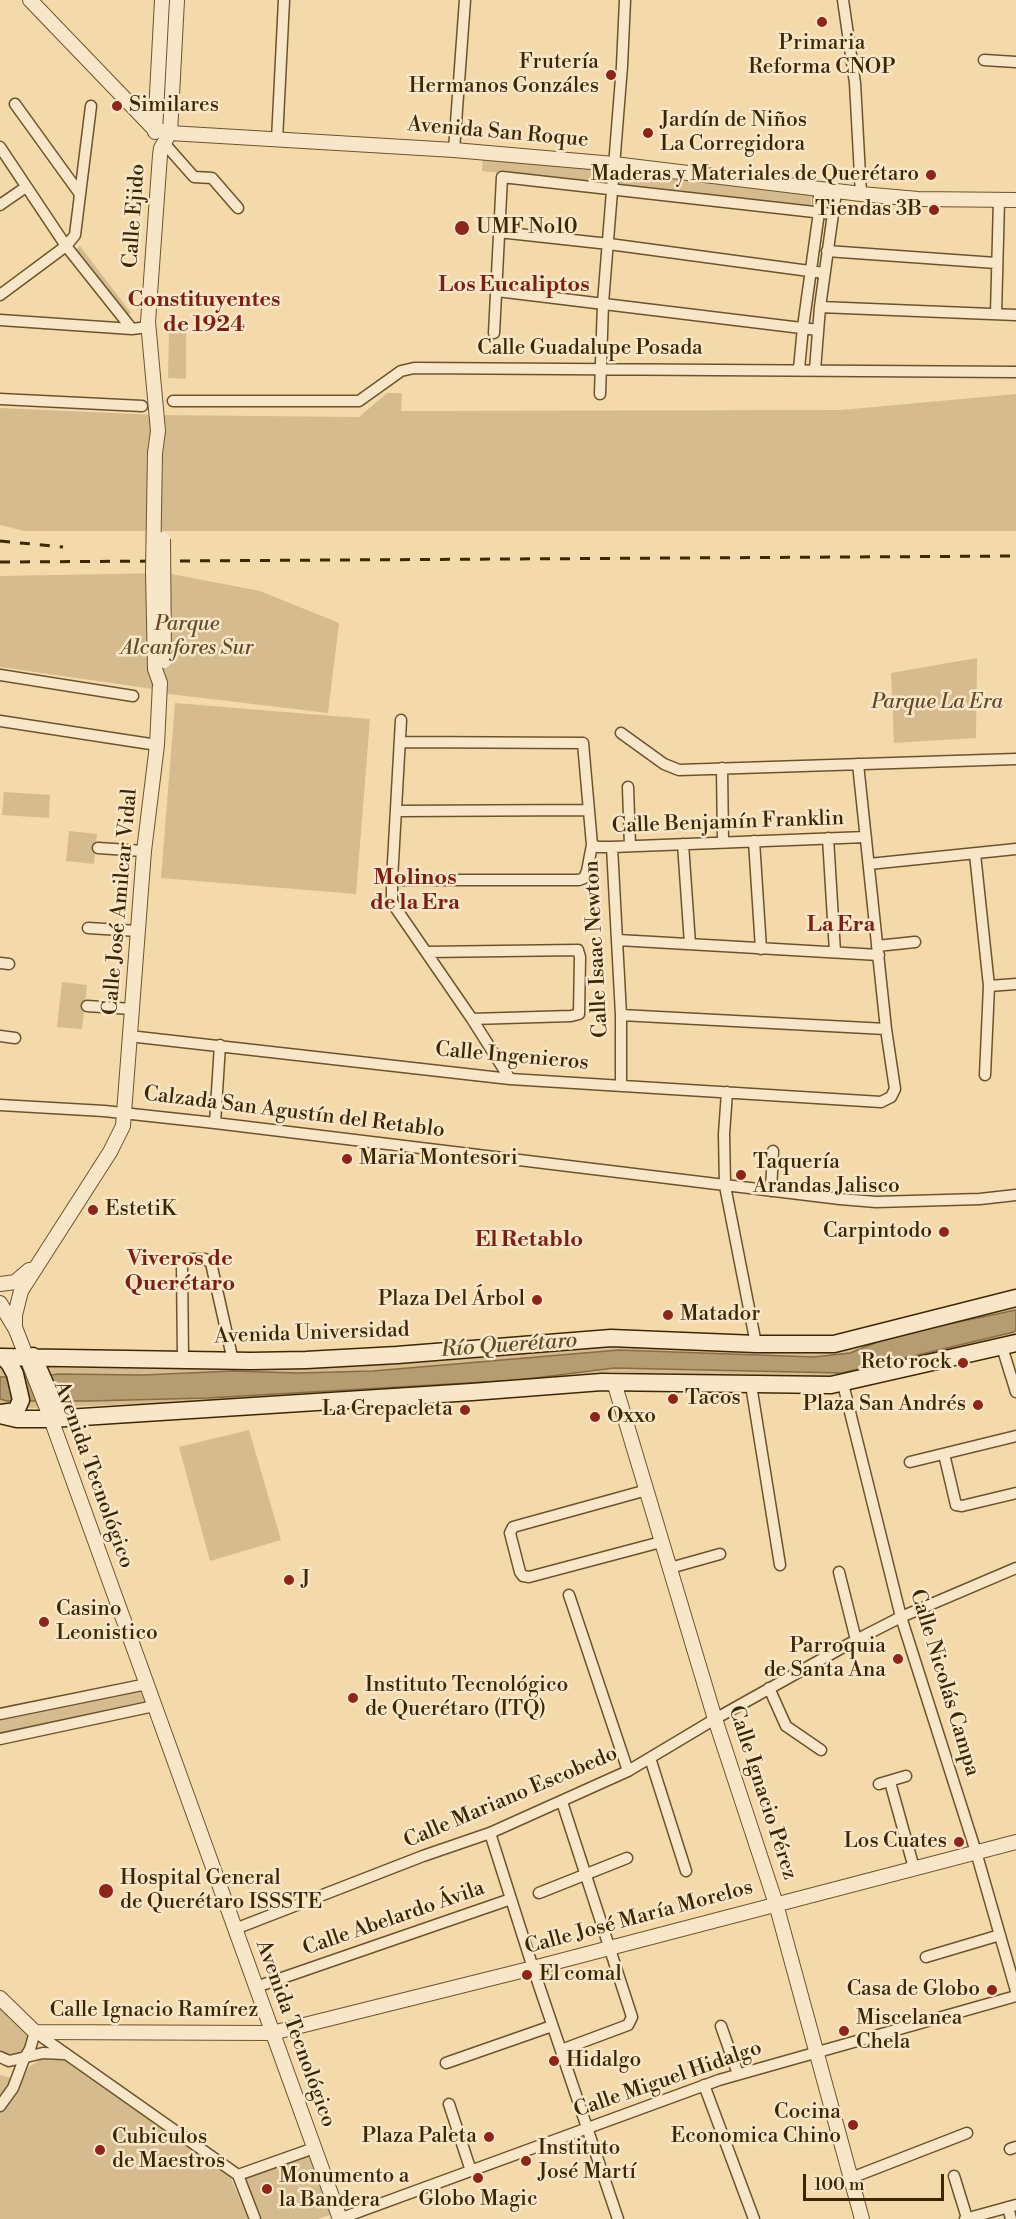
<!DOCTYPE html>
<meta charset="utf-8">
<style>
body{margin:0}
#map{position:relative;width:1016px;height:2219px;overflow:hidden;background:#f4d9aa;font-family:"Libre Bodoni",serif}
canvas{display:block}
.scale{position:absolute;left:803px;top:2174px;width:141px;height:27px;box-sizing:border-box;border:3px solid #3d2703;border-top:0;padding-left:8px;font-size:18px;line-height:21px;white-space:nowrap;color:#3d2703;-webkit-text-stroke:4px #f8e6c8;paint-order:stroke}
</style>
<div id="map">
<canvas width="1016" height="2219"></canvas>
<div class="scale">100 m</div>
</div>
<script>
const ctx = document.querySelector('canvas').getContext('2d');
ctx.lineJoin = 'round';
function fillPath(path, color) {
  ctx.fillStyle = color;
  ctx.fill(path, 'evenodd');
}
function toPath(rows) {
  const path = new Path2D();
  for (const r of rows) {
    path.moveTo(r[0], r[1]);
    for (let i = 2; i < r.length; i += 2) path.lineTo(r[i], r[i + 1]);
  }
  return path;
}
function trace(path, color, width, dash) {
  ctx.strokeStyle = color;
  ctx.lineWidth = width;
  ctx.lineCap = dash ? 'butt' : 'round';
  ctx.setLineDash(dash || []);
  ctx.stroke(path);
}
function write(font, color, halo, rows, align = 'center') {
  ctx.font = font + ' "Libre Bodoni",serif';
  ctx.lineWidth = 5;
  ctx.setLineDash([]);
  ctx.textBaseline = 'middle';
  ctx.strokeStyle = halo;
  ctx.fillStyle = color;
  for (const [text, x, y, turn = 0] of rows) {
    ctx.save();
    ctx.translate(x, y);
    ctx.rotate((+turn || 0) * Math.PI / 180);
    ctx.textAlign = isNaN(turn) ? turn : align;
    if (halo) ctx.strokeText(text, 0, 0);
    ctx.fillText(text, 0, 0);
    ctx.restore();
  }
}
fillPath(toPath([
 [483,156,604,166,602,183,482,171],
 [615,166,812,192,811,209,612,184],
 [80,246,131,313,125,318,73,252],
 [169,331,186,331,186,379,168,378],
 [387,393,402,393,401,411,841,410,1016,394,1016,531,25,531,0,525,0,408,157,415,359,417],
 [166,573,260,591,339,623,328,713,169,694,160,690,0,667,0,576],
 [977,658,976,738,894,743,891,673],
 [175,703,370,719,356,894,161,878],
 [4,792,50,795,49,818,2,815],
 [69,831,97,834,94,864,66,861],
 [62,982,87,985,82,1029,57,1027],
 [1016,1305,1016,1335,833,1380,610,1372,565,1379,254,1400,0,1409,0,1365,15,1369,133,1366,306,1367,465,1358,625,1344,752,1350],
 [249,1430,281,1540,210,1561,179,1447],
 [145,1688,149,1703,0,1736,0,1720],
 [0,1998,35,2032,24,2059,0,2057],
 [62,2059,230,2176,248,2219,0,2219,0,2075,22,2081,29,2067,40,2060],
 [311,2153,333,2214,318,2219,258,2219,242,2178]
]), '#d5bb8e');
const water = toPath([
 [1016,1310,1016,1330,1014,1332,842,1373,614,1368,519,1380,208,1398,90,1401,7,1401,0,1399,0,1377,34,1377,59,1374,143,1375,233,1371,298,1373,373,1371,619,1350,814,1357,850,1353,885,1339,919,1330,1016,1310]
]);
fillPath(water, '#b69c71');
trace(water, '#866d45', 1.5);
const minor = toPath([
 [843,0,855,83,861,194],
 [984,60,1016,62],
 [15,104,80,194],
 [277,140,284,0],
 [164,143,194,177,212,178,238,208],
 [0,147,66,246,132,329],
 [454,150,465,0],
 [0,205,26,187],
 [499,232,609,244,824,273],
 [827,251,996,263],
 [497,291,818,330],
 [0,295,66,246,75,235,91,106],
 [820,307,1016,315],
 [996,314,999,200],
 [0,320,132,329,148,327],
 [494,333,502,177,832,214],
 [799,369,803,327,819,212,819,189],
 [815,370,820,307,836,192],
 [600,394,603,303,622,66,625,0],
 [0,399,142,406],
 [173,401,359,401,401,371,414,368,1016,372],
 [0,675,133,696],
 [401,720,392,880,392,901,395,907,472,1019,510,1079],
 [0,721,157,745],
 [621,733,664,764,679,770,1016,759],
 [722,768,723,842],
 [628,787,630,846],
 [397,811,588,810],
 [828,838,835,952],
 [754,841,761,949],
 [683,844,690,944],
 [592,845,598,847,612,847,866,837],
 [612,847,621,1015,621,1085],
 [98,848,144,851],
 [975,854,989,986,985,1075],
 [869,864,1016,849],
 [392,880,579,880,584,878,587,871,592,845,583,743,400,742],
 [88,928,138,931],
 [618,940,879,955],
 [877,946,915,942],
 [426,952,578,950,580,957,579,1014,571,1016,472,1019],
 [0,963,9,964],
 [989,986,1016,984],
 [87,1006,132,1009],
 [621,1015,886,1029],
 [0,1036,15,1038],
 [129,1036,510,1079,881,1102,891,1097,895,1089,886,1029,858,764],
 [727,1092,724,1134,725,1186,756,1344],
 [0,1105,104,1111,215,1123,840,1199,876,1202,980,1199,1016,1195],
 [215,1123,220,1045],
 [771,1191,773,1151],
 [1002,1347,1016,1392],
 [183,1360,182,1265,189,1259,205,1259,211,1263,233,1361],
 [843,1384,901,1617,976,1852,1016,1991],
 [751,1385,780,1565],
 [944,1454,956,1505,962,1506,1016,1493],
 [910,1462,1016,1436],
 [647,1490,513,1527,510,1533,520,1572,523,1576,529,1577,661,1542],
 [670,1568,720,1554],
 [839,1572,856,1640],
 [569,1595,628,1771],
 [769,1688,786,1726,821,1750],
 [0,1714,147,1684],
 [0,1739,154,1706],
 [650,1758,686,1871],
 [890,1782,914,1868],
 [879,1784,906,1776],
 [490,1833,533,1968,618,2219],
 [539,1893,627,1858],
 [235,1929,423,1856,490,1833,628,1771,715,1719,856,1640,901,1617,1016,1568],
 [926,1957,1000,1935],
 [256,1987,511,1899],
 [721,2026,738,2074],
 [561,2050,628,2025,632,2017,562,1802],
 [0,2057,9,2061,43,2053,64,2054],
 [446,2063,552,2026],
 [704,2085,754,2219],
 [449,2104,471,2171],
 [0,2106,13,2088,24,2059,30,2049,35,2032,238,2175,255,2219],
 [1010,2149,1016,2147],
 [238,2175,314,2148],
 [954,2176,967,2218],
 [851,2178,967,2133],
 [1008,2207,1011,2219],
 [339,2219,719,2080,1016,1996],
 [965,2219,1016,2205]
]);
const tertiary = toPath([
 [30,0,154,129,170,133,454,150,614,164,861,194,918,199,1016,200],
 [155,132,162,0],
 [158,431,148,322,160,155,161,148,170,133,177,0],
 [0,1284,15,1282,29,1270],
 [0,1303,16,1330,51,1419,340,2219],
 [15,1328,15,1315,21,1291,110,1152,123,1126,144,851,157,745,160,683],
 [614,1382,715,1719,776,1904,862,2219],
 [0,1998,35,2032,272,2033,533,1968,1016,1842]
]);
const secondary = toPath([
 [33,1356,54,1404,63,1418],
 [0,1357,251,1361,306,1360,397,1355,611,1338,756,1344,834,1344,1016,1298],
 [0,1413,16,1411,21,1400,15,1374,9,1363,3,1357],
 [0,1415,17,1419,51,1419,472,1392,602,1382,831,1385,1016,1343]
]);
trace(minor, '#6b542d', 13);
trace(tertiary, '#6b542d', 16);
trace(secondary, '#3d2703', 19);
trace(minor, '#f8e6c8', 10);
trace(tertiary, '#f8e6c8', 14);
trace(secondary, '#f8e6c8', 16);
trace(toPath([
 [0,541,63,547],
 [0,562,1016,556]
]), '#3d2703', 3, [10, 10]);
const tertiaryBridge = toPath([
 [158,431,155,453,153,572,155,669,160,683],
 [163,539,164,661]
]);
trace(tertiaryBridge, '#6b542d', 16, []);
trace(tertiaryBridge, '#f8e6c8', 14);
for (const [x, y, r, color] of [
 [822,22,6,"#8f2418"],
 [611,75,6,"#8f2418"],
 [117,106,6,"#8f2418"],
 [648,133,6,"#8f2418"],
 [931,175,6,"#8f2418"],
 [934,210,6,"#8f2418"],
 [462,228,8,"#8f2418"],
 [347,1159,6,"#8f2418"],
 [741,1175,6,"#8f2418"],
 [93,1210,6,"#8f2418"],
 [944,1232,6,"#8f2418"],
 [537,1300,6,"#8f2418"],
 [668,1315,6,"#8f2418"],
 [963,1363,6,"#8f2418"],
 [673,1399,6,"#8f2418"],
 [978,1405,6,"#8f2418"],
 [465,1410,6,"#8f2418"],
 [595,1417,6,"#8f2418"],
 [289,1580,6,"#8f2418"],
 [44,1622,6,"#8f2418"],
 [898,1659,6,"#8f2418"],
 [353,1698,6,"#8f2418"],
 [959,1842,6,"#8f2418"],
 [106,1891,8,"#8f2418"],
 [527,1975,6,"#8f2418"],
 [992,1990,6,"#8f2418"],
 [844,2031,6,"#8f2418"],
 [554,2061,6,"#8f2418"],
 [853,2125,6,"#8f2418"],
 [489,2137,6,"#8f2418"],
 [100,2150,6,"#8f2418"],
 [526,2161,6,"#8f2418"],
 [478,2178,6,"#8f2418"],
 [267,2189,6,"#8f2418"]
]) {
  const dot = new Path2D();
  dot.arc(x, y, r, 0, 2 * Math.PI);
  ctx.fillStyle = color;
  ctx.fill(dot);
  trace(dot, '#f8e6c8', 2);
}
write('21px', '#3d2703', '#f8e6c8', [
 ["Primaria",822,44,"center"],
 ["Reforma CNOP",822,68,"center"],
 ["Frutería",599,63,"right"],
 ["Hermanos Gonzáles",599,87,"right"],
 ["Similares",129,106],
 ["Jardín de Niños",660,121],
 ["La Corregidora",660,145],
 ["Maderas y Materiales de Querétaro",919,175,"right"],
 ["Tiendas 3B",922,210,"right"],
 ["UMF No10",476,228],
 ["Maria Montesori",359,1159],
 ["Taquería",753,1163],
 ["Arandas Jalisco",753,1187],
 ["EstetiK",105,1210],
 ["Carpintodo",932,1232,"right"],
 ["Plaza Del Árbol",525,1300,"right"],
 ["Matador",680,1315],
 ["Reto rock",951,1363,"right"],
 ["Tacos",685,1399],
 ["Plaza San Andrés",966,1405,"right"],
 ["La Crepacleta",453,1410,"right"],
 ["Oxxo",607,1417],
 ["J",301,1580],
 ["Casino",56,1610],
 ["Leonistico",56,1634],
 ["Parroquia",886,1647,"right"],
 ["de Santa Ana",886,1671,"right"],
 ["Instituto Tecnológico",365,1686],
 ["de Querétaro (ITQ)",365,1710],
 ["Los Cuates",947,1842,"right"],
 ["Hospital General",120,1879],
 ["de Querétaro ISSSTE",120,1903],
 ["El comal",539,1975],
 ["Casa de Globo",980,1990,"right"],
 ["Miscelanea",856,2019],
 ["Chela",856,2043],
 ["Hidalgo",566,2061],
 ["Cocina",841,2113,"right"],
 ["Economica Chino",841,2137,"right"],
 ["Plaza Paleta",477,2137,"right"],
 ["Cubiculos",112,2138],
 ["de Maestros",112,2162],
 ["Instituto",538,2149],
 ["José Martí",538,2173],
 ["Monumento a",279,2177],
 ["la Bandera",279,2201],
 ["Globo Magic",478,2200,"center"]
], 'left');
write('21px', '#3d2703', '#f8e6c8', [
 ["Avenida San Roque",498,133,5],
 ["Calle Ejido",135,216,-86],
 ["Calle Guadalupe Posada",590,349],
 ["Calle Benjamín Franklin",728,823,-2],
 ["Calle José Amilcar Vidal",121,902,-85],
 ["Calle Isaac Newton",597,949,-93],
 ["Calle Ingenieros",512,1057,5],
 ["Calzada San Agustín del Retablo",294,1113,7],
 ["Avenida Universidad",312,1334,-2],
 ["Avenida Tecnológico",93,1475,70],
 ["Calle Nicolás Campa",944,1683,73],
 ["Calle Ignacio Pérez",762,1793,72],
 ["Calle Mariano Escobedo",511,1798,-23],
 ["Calle José María Morelos",639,1918,-15],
 ["Calle Abelardo Ávila",394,1919,-19],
 ["Calle Ignacio Ramírez",154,2011],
 ["Avenida Tecnológico",295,2034,70],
 ["Calle Miguel Hidalgo",668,2080,-19]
]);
write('italic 21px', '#634c26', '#f8e6c8', [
 ["Parque",187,625],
 ["Alcanfores Sur",187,649],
 ["Parque La Era",937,703]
]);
write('bold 22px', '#7a1f14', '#f8e6c8', [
 ["Los Eucaliptos",514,286],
 ["Constituyentes",204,301],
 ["de 1924",204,326],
 ["Molinos",415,879],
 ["de la Era",415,904],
 ["La Era",841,926],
 ["El Retablo",529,1241],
 ["Viveros de",180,1260],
 ["Querétaro",180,1285]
]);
write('italic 22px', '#614a24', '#f8e6c8', [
 ["Río Querétaro",509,1346,-4]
]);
</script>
